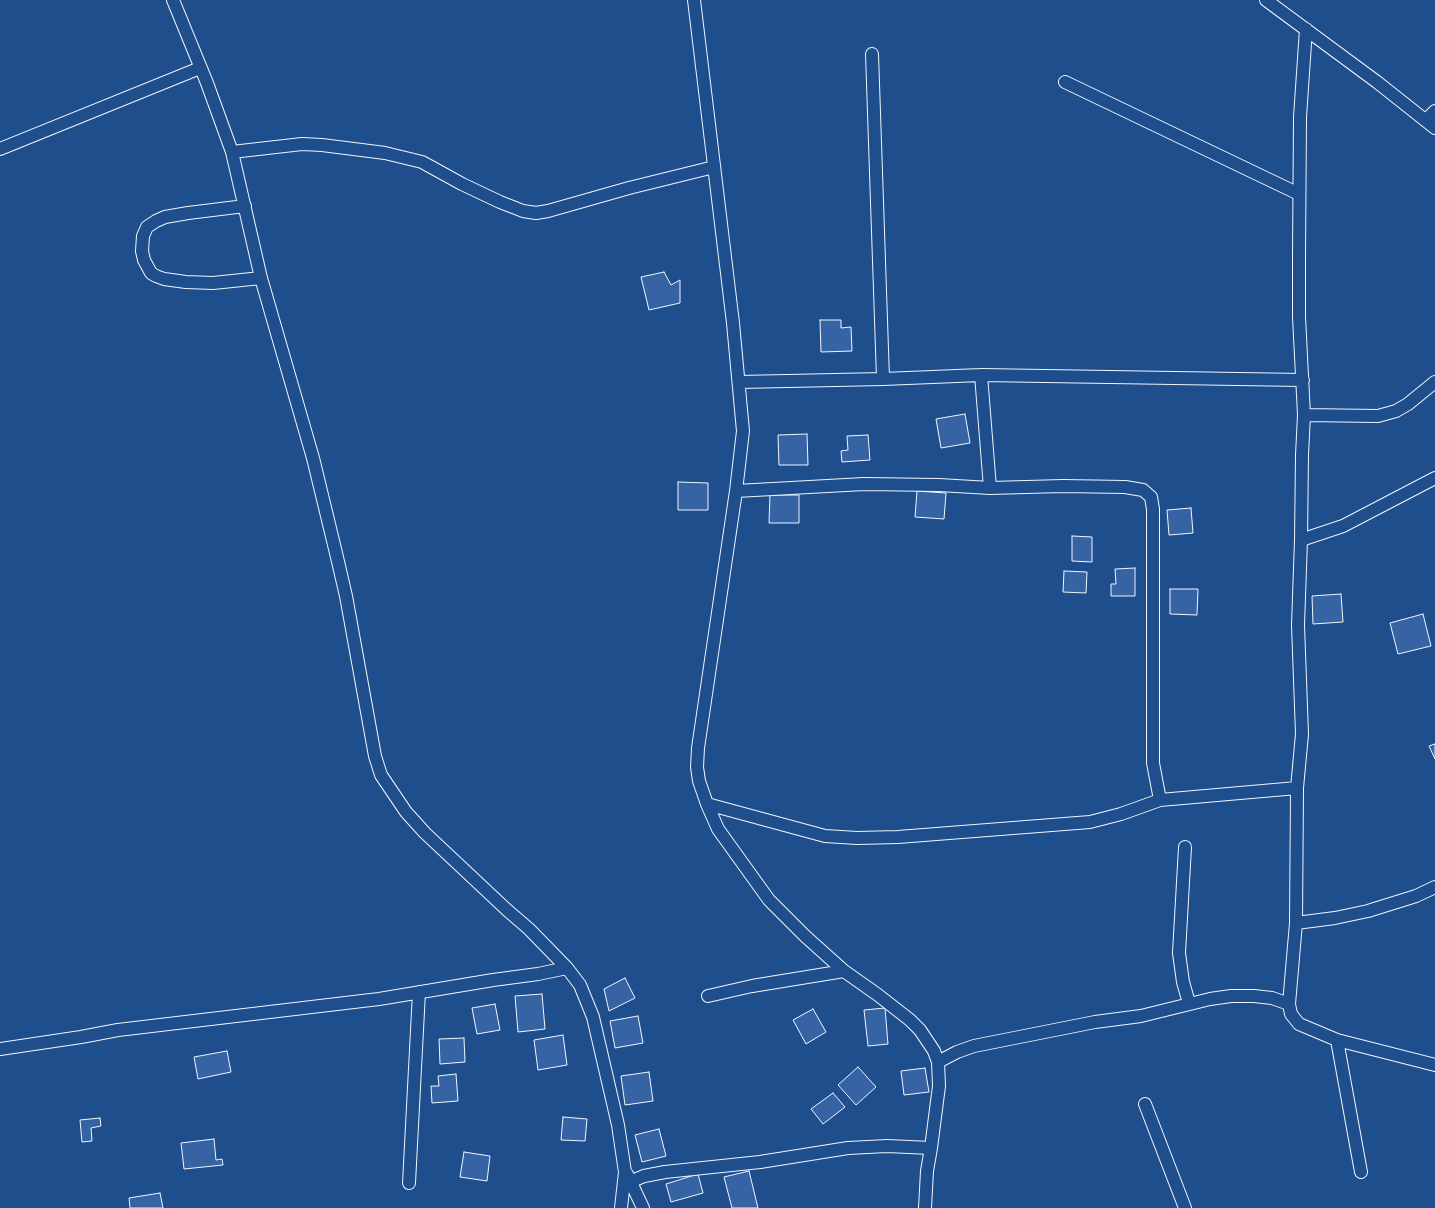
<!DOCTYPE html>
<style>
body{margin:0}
canvas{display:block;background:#1f4e8c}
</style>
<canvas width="1435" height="1208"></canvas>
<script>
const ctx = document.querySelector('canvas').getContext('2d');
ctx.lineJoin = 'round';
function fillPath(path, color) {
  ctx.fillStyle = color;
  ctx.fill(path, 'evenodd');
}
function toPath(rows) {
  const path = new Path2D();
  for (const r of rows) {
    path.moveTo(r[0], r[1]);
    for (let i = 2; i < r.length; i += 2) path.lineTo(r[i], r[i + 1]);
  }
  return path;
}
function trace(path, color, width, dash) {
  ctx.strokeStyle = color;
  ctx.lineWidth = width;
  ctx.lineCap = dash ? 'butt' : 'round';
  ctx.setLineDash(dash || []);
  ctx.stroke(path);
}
const building = toPath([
 [664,272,671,285,680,280,680,303,649,310,641,277,664,272],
 [820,320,841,320,841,328,851,327,852,351,821,352,820,320],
 [965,414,970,443,941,448,936,419,965,414],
 [807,434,808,465,779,465,778,435,807,434],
 [868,435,870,460,842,462,841,451,848,450,847,436,868,435],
 [678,482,708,483,708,510,678,510,678,482],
 [917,491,946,493,944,519,915,517,917,491],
 [770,495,799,495,799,523,769,523,770,495],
 [1191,508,1193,533,1169,535,1167,510,1191,508],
 [1072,536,1092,537,1092,562,1072,561,1072,536],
 [1135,568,1135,596,1111,596,1111,584,1116,584,1115,569,1135,568],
 [1064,571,1087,572,1086,593,1063,592,1064,571],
 [1170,589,1198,589,1197,615,1170,614,1170,589],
 [1341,594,1343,622,1313,624,1312,596,1341,594],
 [1423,614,1431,646,1398,654,1390,623,1423,614],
 [1435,744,1435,759,1429,746,1435,744],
 [625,978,635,998,609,1011,604,989,625,978],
 [542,994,545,1029,518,1032,515,996,542,994],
 [495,1004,500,1030,477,1034,472,1008,495,1004],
 [885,1008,888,1044,868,1046,864,1010,885,1008],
 [813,1009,826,1032,806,1044,793,1020,813,1009],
 [638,1016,643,1043,615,1048,610,1021,638,1016],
 [563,1035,567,1065,538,1070,534,1040,563,1035],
 [464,1038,465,1062,440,1064,439,1039,464,1038],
 [227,1051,231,1072,198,1079,194,1057,227,1051],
 [858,1067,876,1087,856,1105,838,1085,858,1067],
 [925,1068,929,1092,904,1095,901,1071,925,1068],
 [649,1072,653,1101,625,1105,621,1076,649,1072],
 [456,1074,458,1101,432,1103,431,1086,439,1086,438,1076,456,1074],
 [833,1093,845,1107,823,1124,811,1109,833,1093],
 [563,1117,587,1119,585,1141,561,1140,563,1117],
 [100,1118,101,1126,91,1128,92,1141,82,1142,80,1120,100,1118],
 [659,1129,666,1156,642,1162,635,1135,659,1129],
 [214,1139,216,1160,222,1159,223,1165,184,1169,181,1143,214,1139],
 [464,1152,490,1156,487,1181,460,1177,464,1152],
 [749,1171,758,1208,732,1208,724,1177,749,1171],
 [698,1174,703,1193,671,1202,666,1184,698,1174],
 [160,1193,163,1208,130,1208,129,1198,160,1193]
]);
fillPath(building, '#3563a3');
trace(building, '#f2f6ff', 1);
const street = toPath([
 [173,0,207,83,232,152,261,278,313,458,336,553,346,596,375,756,381,775,406,812,425,833,507,910,529,929,567,968,580,985,593,1017,618,1125,625,1172,621,1208],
 [694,0,733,323,743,431,736,491,698,748,697,767,699,781,707,804,718,829,769,900,805,936,844,971,878,995,910,1020,920,1030,934,1051,938,1062,939,1086,931,1148,927,1171,925,1208],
 [1266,0,1377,82,1435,128],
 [1306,29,1300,117,1299,255,1299,317,1304,415,1302,455,1301,540,1298,625,1302,734,1297,788,1296,923,1289,1004,1291,1014,1299,1024,1337,1040,1435,1065],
 [872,54,883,379,981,375,1303,380],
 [1065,82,1299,194],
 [1426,120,1435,111],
 [0,149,200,68],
 [232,152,302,144,322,145,385,153,422,162,462,184,500,202,523,211,536,213,548,211,629,188,714,167],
 [245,206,188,213,165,217,156,221,147,227,143,236,142,251,144,260,151,273,156,276,164,279,186,282,213,283,261,278],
 [981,375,990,488],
 [739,382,883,379],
 [1304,415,1378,416,1396,411,1408,404,1435,382],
 [1301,540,1343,526,1435,478],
 [1160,800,1297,788],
 [707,804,825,836,857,838,898,837,1090,822,1121,814,1160,800,1153,763,1153,509,1151,497,1143,490,1125,487,1063,486,990,488,939,485,864,484,736,491],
 [1185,847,1179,953,1183,982,1189,1003],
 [1296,923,1335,918,1368,911,1416,896,1435,887],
 [708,996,752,986,844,971],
 [1337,1040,1361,1172],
 [0,1049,81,1037,118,1030,379,999,493,980,538,974,567,968],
 [938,1062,957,1052,974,1046,1095,1022,1141,1016,1210,999,1231,996,1254,996,1272,998,1289,1004],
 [1145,1104,1185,1208],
 [627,1174,643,1208],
 [630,1182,644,1176,665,1172,760,1162,848,1148,887,1146,931,1148],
 [409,1183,419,992]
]);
trace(street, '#f2f6ff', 14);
trace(street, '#1f4e8c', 12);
</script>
